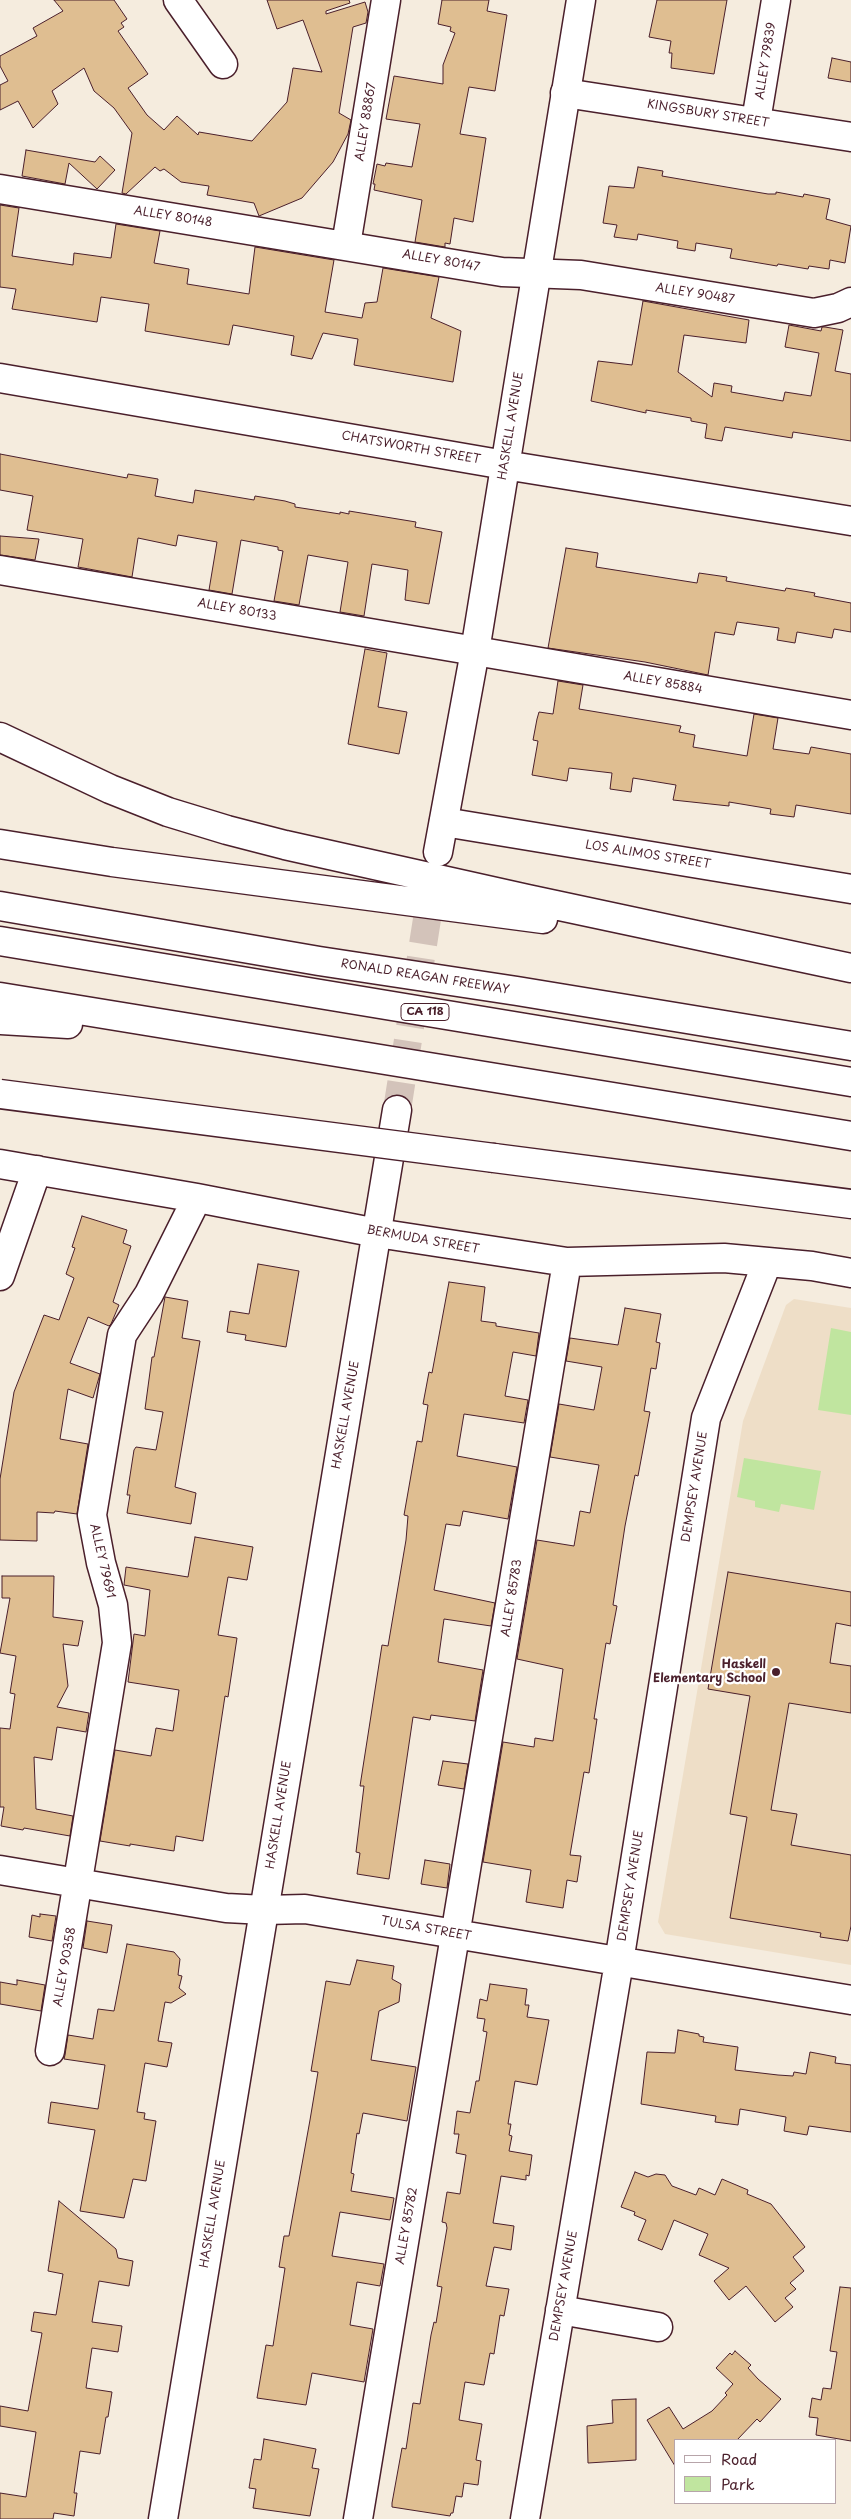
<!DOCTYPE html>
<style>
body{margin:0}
#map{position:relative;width:851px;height:2519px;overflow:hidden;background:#f5ecde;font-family:"Playpen Sans",sans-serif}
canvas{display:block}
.legend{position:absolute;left:674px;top:2439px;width:162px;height:65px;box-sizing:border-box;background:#fff;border:1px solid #b7a5aa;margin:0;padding:6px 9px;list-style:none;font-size:15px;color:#4a1f2b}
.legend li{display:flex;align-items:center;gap:10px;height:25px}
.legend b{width:25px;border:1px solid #b7a5aa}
</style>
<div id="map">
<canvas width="851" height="2519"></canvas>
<ul class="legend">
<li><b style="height:6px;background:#fff"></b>Road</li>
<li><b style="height:14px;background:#c0e59f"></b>Park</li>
</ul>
</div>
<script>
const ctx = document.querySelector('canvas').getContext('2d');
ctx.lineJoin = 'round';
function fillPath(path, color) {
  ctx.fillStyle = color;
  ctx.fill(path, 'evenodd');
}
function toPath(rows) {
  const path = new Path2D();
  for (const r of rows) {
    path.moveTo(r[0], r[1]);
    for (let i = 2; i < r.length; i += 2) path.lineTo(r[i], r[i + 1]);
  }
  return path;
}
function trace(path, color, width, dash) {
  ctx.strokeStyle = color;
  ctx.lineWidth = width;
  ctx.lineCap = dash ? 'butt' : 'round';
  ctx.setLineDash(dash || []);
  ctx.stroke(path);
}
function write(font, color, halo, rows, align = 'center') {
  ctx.font = font + ' "Playpen Sans",sans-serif';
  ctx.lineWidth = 4.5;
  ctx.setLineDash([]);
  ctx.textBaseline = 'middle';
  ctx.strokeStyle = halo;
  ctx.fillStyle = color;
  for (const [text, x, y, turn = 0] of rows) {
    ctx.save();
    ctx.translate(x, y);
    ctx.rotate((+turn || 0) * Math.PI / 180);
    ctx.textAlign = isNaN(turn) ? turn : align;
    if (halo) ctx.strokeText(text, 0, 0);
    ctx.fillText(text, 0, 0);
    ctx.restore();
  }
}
fillPath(toPath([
 [794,1299,851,1308,851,1965,665,1934,658,1922,743,1421,786,1305]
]), '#eedec7');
fillPath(toPath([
 [831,1328,851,1332,851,1415,818,1410],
 [744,1458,821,1471,814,1510,781,1504,779,1512,755,1507,755,1501,737,1497]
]), '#c0e59f');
const building = toPath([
 [54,0,114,0,127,19,121,23,124,27,118,31,148,74,128,88,147,115,164,130,177,116,198,135,199,132,252,141,287,102,293,68,322,72,303,20,277,29,267,0,349,0,350,3,326,11,326,14,365,2,368,12,366,23,353,27,339,113,351,120,348,134,333,162,302,198,259,216,254,203,207,195,209,186,181,182,164,169,160,171,155,167,126,194,122,193,132,133,114,108,94,91,84,68,52,91,58,104,33,128,18,101,0,110,0,85,8,81,0,66,0,56,37,36,33,28,63,11,54,0],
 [442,0,489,0,487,11,507,15,495,91,469,87,460,134,486,138,473,222,454,218,450,244,445,243,445,247,415,242,422,200,374,190,375,184,373,184,377,164,385,166,386,163,412,167,420,124,386,119,394,76,443,84,443,65,455,33,450,31,451,27,438,24,442,0],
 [657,0,727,0,714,74,671,68,672,53,669,53,671,41,649,37,657,0],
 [832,58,851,62,851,82,828,78,832,58],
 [26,150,95,162,100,156,115,170,97,189,69,163,65,184,22,176,26,150],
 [638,167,663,171,662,176,738,189,768,194,776,194,776,192,803,197,804,194,830,199,826,219,851,226,845,263,830,260,829,269,809,266,808,269,778,264,777,266,730,258,732,249,696,243,695,251,677,248,678,241,638,234,637,240,614,237,617,225,603,223,609,186,634,188,638,167],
 [0,205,19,208,12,256,73,265,74,253,111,258,116,224,160,231,154,263,189,269,187,284,249,294,255,247,334,260,325,312,362,318,365,303,377,302,383,268,439,277,431,318,461,331,453,382,354,365,358,339,323,333,312,359,291,355,294,336,233,325,229,345,145,331,149,304,101,297,97,322,12,309,16,289,0,287,0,205],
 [643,301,749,320,746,343,684,335,678,372,712,397,714,383,732,386,731,392,783,401,785,392,811,396,819,353,785,347,789,325,821,331,822,327,825,327,843,330,835,371,851,374,851,441,793,432,792,438,725,427,722,441,705,438,707,424,691,421,691,418,646,410,646,413,591,401,598,361,632,365,643,301],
 [0,454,127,478,128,474,158,479,155,496,193,503,195,490,254,500,255,496,285,501,295,504,295,507,340,514,340,512,349,514,349,511,416,522,415,527,442,532,429,604,405,600,408,570,372,564,364,616,340,612,348,562,308,555,299,605,274,601,283,551,278,550,278,547,241,540,232,594,209,590,217,542,178,535,176,546,138,538,132,577,78,567,83,539,27,530,33,496,0,490,0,454],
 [0,536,39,539,35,560,0,555,0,536],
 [566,548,598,553,596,567,697,583,699,573,727,577,726,581,785,591,786,588,815,593,814,596,851,603,851,632,834,629,832,638,797,632,795,643,777,640,779,628,737,622,734,635,715,632,708,675,645,662,548,648,566,548],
 [365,649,387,653,378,707,407,712,399,754,348,744,365,649],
 [558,681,583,685,579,709,681,726,679,732,695,735,693,747,747,756,754,714,778,718,773,749,809,754,811,747,851,754,851,814,796,805,794,817,770,814,771,809,729,802,729,806,673,800,676,785,633,778,631,792,610,789,612,773,569,768,567,781,532,775,538,741,533,740,537,719,539,712,553,714,558,681],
 [82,1216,127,1230,123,1243,131,1246,113,1302,119,1305,111,1324,109,1326,88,1317,70,1363,100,1374,93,1398,68,1389,60,1439,88,1444,77,1514,55,1511,54,1513,37,1512,37,1541,0,1540,0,1479,14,1392,44,1315,59,1320,74,1278,66,1274,75,1248,72,1247,82,1216],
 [258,1264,299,1271,286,1347,245,1340,246,1335,227,1332,230,1311,249,1314,258,1264],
 [449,1282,485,1287,481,1321,496,1323,496,1326,539,1333,536,1356,513,1352,505,1396,528,1400,524,1423,464,1414,457,1456,517,1467,508,1519,463,1511,460,1526,446,1524,434,1590,495,1603,491,1626,444,1619,438,1662,483,1670,475,1721,431,1715,430,1720,413,1717,389,1879,357,1874,360,1853,356,1852,364,1786,360,1786,382,1645,388,1646,406,1540,408,1516,404,1515,417,1441,422,1442,428,1405,423,1404,429,1372,432,1373,449,1282],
 [165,1297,188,1301,182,1338,200,1341,175,1487,196,1493,191,1524,127,1513,130,1495,127,1495,134,1450,136,1447,156,1450,163,1412,145,1409,152,1357,154,1357,165,1297],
 [625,1308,661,1314,656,1342,660,1343,656,1369,651,1368,644,1411,650,1412,638,1476,635,1475,625,1526,613,1605,617,1606,613,1627,610,1644,606,1643,594,1719,597,1719,589,1773,584,1772,570,1855,581,1856,577,1882,567,1880,563,1908,526,1902,531,1870,483,1862,503,1742,534,1747,535,1738,553,1741,563,1669,517,1659,537,1540,574,1546,580,1511,590,1513,599,1465,550,1457,559,1404,594,1410,602,1367,566,1361,570,1338,618,1345,625,1308],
 [195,1537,253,1547,247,1580,228,1577,218,1635,237,1638,228,1697,225,1696,203,1841,176,1836,174,1851,130,1844,130,1846,100,1841,115,1750,151,1756,156,1728,173,1731,179,1690,128,1682,134,1634,145,1636,150,1590,124,1585,126,1567,188,1577,195,1537],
 [728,1572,851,1592,851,1626,836,1623,830,1663,851,1666,851,1713,789,1703,771,1810,797,1814,791,1845,851,1855,851,1926,848,1941,820,1937,821,1933,730,1918,747,1817,730,1814,750,1696,708,1689,728,1572],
 [2,1576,54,1576,53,1617,83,1621,78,1646,63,1644,68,1686,57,1707,89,1713,86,1732,57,1727,52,1760,34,1757,36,1809,73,1816,70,1836,24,1828,23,1830,1,1826,4,1807,0,1807,0,1728,10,1729,15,1694,10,1693,16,1656,0,1653,10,1598,2,1598,2,1576],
 [443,1761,468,1764,464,1789,438,1785,443,1761],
 [425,1860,450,1864,447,1888,421,1884,425,1860],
 [40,1914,56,1916,52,1941,29,1937,32,1915,40,1917,40,1914],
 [87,1921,112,1925,107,1953,83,1948,87,1921],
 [127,1944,174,1952,180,1959,178,1975,182,1976,179,1988,186,1994,171,2003,165,2002,158,2041,172,2043,167,2067,145,2063,137,2112,145,2113,144,2119,156,2121,146,2181,133,2179,124,2218,80,2211,95,2130,48,2123,51,2102,98,2109,105,2065,64,2059,65,2055,68,2035,93,2039,98,2009,114,2011,127,1944],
 [357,1960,394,1966,392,1979,401,1984,399,2002,379,2011,371,2060,416,2067,407,2121,363,2113,359,2134,357,2133,351,2173,354,2174,351,2191,394,2198,390,2220,340,2212,332,2256,384,2264,380,2286,357,2282,350,2325,373,2329,364,2382,312,2373,306,2405,257,2398,266,2345,273,2346,285,2268,279,2267,284,2236,289,2236,310,2120,318,2072,311,2071,326,1981,350,1985,357,1960],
 [17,1980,45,1985,41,2011,0,2004,0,1982,17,1985,17,1980],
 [490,1984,527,1989,525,2005,529,2005,527,2017,549,2020,537,2085,515,2081,508,2124,511,2124,509,2135,512,2136,509,2151,532,2155,529,2176,526,2175,526,2180,501,2176,493,2223,514,2226,511,2250,494,2247,486,2286,509,2289,504,2316,500,2315,494,2354,490,2353,484,2385,465,2382,459,2420,482,2424,476,2460,481,2461,478,2485,464,2483,462,2497,456,2496,453,2513,451,2513,450,2516,392,2507,392,2503,402,2448,406,2449,413,2403,420,2404,431,2335,434,2322,436,2323,442,2287,437,2286,447,2228,446,2223,442,2222,447,2192,460,2194,466,2155,456,2153,459,2134,454,2134,457,2111,470,2113,476,2081,479,2081,487,2032,483,2031,485,2019,477,2018,480,1999,487,2001,490,1984],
 [678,2030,699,2034,699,2036,704,2037,703,2042,738,2047,735,2070,778,2075,793,2076,794,2072,806,2074,810,2052,836,2057,835,2063,851,2065,851,2132,809,2126,807,2135,784,2131,786,2117,740,2109,738,2125,715,2122,716,2116,641,2104,647,2052,675,2053,678,2030],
 [635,2172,648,2177,656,2174,665,2175,672,2186,696,2195,699,2188,715,2195,722,2179,748,2190,747,2194,771,2204,805,2247,793,2257,804,2271,790,2283,796,2289,785,2298,793,2307,775,2322,746,2286,729,2300,714,2281,729,2268,699,2255,708,2234,674,2220,662,2250,638,2240,646,2220,634,2215,635,2212,621,2207,635,2172],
 [59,2201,116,2249,118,2258,133,2261,129,2286,99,2281,92,2322,122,2326,118,2352,92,2348,86,2388,112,2392,108,2417,106,2417,100,2454,80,2451,74,2493,77,2493,74,2516,54,2513,53,2519,0,2519,0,2493,26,2497,36,2432,0,2426,0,2406,28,2411,42,2333,31,2331,34,2312,56,2315,63,2274,48,2271,59,2201],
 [840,2287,851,2288,851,2441,816,2435,818,2418,809,2417,812,2398,821,2400,823,2388,831,2389,837,2352,830,2351,840,2287],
 [735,2351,751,2365,748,2368,758,2379,781,2399,760,2422,757,2419,737,2440,675,2440,675,2466,647,2420,669,2407,683,2429,712,2411,727,2395,725,2393,733,2384,716,2368,730,2353,732,2355,735,2351],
 [636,2399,636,2460,588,2463,587,2426,613,2423,612,2400,636,2399],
 [264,2439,316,2449,312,2468,319,2469,310,2516,253,2508,256,2489,249,2488,254,2459,261,2460,264,2439]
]);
fillPath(building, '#dfbe91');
trace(building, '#4a1f2b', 1);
trace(toPath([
 [397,1110,433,881]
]), '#d3c3ba', 28, [28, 14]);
const minor = toPath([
 [178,0,223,64],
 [565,93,851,137],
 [756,121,776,0],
 [0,189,502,272,581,275,814,313,838,308,851,302],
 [346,245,386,0],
 [0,570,851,715],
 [444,822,851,889],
 [0,1164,197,1198,377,1233,567,1262,724,1258,812,1266,851,1273],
 [0,1276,37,1170],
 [0,1870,226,1908,265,1910,305,1909,851,2000],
 [50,2051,117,1643,113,1605,101,1563,92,1515,122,1335,149,1294,197,1198],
 [560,2310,658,2327],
 [358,2519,567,1262],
 [525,2519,619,1962,706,1418,767,1263]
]);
const major = toPath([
 [0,378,505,465,851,521],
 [438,852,475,651,581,0],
 [163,2519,397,1110]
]);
const highway = toPath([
 [0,737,110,789,168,812,227,830,285,845,527,899,851,968],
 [0,844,112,862,543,919],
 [0,906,319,961,517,991,851,1046],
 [0,941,851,1082],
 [0,997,851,1136],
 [0,1020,68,1024],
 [494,1158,851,1204]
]);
trace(minor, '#4a1f2b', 31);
trace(major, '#4a1f2b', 31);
trace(highway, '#4a1f2b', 31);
trace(minor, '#fff', 28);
trace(major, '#fff', 28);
trace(highway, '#fff', 28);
const highwayBridge = toPath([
 [0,1094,494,1158]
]);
trace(highwayBridge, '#4a1f2b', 31, []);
trace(highwayBridge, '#fff', 28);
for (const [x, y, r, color] of [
 [776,1672,5,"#4a1f2b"]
]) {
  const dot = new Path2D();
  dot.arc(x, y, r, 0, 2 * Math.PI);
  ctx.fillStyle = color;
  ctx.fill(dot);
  trace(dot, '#fff', 2);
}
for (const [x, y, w] of [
 [425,1012,48]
]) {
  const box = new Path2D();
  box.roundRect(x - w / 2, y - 8.5, w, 17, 4);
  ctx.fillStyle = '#fff';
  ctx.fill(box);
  trace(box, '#4a1f2b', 1);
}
write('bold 11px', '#4a1f2b', null, [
 ["CA 118",425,1012]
]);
write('12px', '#4a1f2b', '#fff', [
 ["ALLEY 79839",766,61,-81],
 ["KINGSBURY STREET",708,114,9],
 ["ALLEY 88867",366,122,-81],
 ["ALLEY 80148",173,217,9],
 ["ALLEY 80147",441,261,10],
 ["ALLEY 90487",695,294,9],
 ["HASKELL AVENUE",511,426,-81],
 ["CHATSWORTH STREET",411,448,10],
 ["ALLEY 80133",237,610,10],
 ["ALLEY 85884",663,683,10],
 ["LOS ALIMOS STREET",648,855,9],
 ["RONALD REAGAN FREEWAY",425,977,9],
 ["BERMUDA STREET",423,1240,10],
 ["HASKELL AVENUE",346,1415,-80],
 ["DEMPSEY AVENUE",695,1487,-81],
 ["ALLEY 79691",102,1561,77],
 ["ALLEY 85783",512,1598,-81],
 ["HASKELL AVENUE",279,1815,-81],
 ["DEMPSEY AVENUE",631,1886,-81],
 ["TULSA STREET",426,1929,10],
 ["ALLEY 90358",65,1967,-80],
 ["HASKELL AVENUE",213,2214,-81],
 ["ALLEY 85782",407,2226,-80],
 ["DEMPSEY AVENUE",564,2286,-80]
]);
write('bold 12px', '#4a1f2b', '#fff', [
 ["Haskell",766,1665],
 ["Elementary School",766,1679]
], 'right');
</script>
